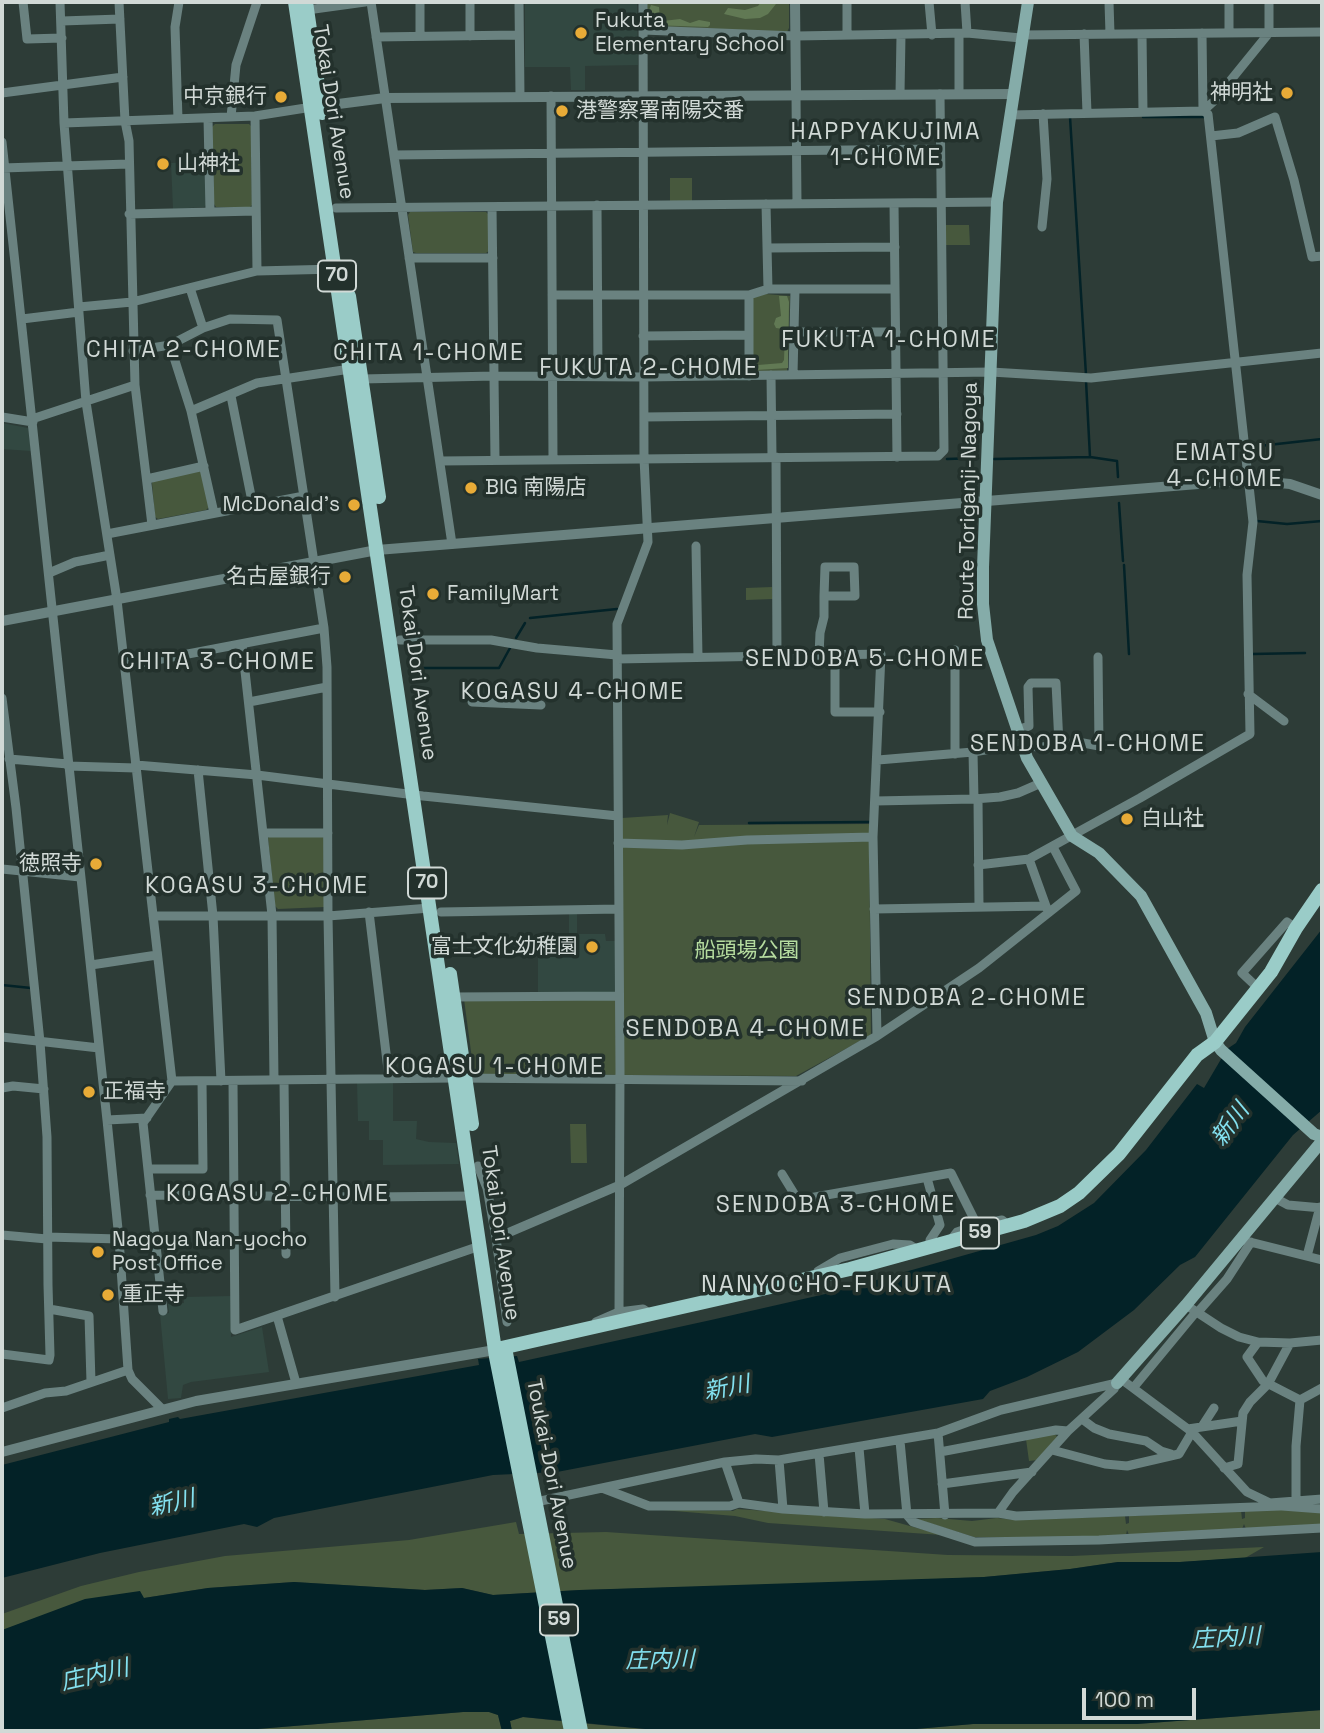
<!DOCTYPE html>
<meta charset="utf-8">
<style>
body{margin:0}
#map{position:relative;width:1324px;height:1733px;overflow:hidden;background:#2d3c37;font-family:"Space Grotesk",sans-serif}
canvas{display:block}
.frame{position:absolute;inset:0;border:4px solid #d1d9d6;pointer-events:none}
.scale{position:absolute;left:1082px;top:1688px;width:114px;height:32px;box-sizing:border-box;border:4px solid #d1d9d6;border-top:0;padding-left:9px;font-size:21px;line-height:24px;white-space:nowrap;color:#d1d9d6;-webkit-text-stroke:5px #23312c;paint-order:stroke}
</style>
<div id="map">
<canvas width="1324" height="1733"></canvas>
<div class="frame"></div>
<div class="scale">100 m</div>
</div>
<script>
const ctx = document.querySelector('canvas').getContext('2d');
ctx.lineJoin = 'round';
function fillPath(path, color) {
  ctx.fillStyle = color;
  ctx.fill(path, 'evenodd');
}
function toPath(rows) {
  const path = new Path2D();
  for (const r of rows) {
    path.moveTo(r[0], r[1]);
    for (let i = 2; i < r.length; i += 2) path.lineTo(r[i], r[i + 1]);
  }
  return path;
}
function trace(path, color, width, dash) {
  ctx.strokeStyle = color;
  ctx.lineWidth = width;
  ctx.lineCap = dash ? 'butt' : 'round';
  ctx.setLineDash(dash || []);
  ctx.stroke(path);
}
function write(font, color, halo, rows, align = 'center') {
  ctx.font = font + ' "Space Grotesk","Noto Sans JP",sans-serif';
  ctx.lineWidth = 7;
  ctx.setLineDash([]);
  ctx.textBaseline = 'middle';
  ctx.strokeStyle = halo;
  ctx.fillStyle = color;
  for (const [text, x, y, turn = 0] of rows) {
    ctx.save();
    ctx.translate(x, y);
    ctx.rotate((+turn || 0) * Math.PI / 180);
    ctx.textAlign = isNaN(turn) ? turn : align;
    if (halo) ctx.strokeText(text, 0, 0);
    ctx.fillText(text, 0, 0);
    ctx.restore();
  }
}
fillPath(toPath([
 [525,2,637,2,638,65,585,66,585,90,571,90,570,67,525,67],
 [191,162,191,166,206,166,207,204,204,207,173,209,171,163],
 [2,423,28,428,31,451,2,449],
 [569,912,577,912,577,934,605,934,606,941,615,941,615,993,538,994,538,956,569,955],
 [357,1083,393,1083,393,1121,417,1121,416,1139,429,1142,456,1143,459,1164,383,1165,383,1140,369,1140,369,1121,358,1121],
 [232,1296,231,1337,262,1327,269,1372,191,1382,183,1385,181,1398,168,1399,160,1314,169,1313,168,1304,184,1303,184,1297]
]), '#324841');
fillPath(toPath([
 [645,2,789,2,789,28,787,32,649,27,646,25],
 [215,124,249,124,251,126,252,205,249,208,216,207,214,204,212,127],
 [670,178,692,178,692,202,670,202],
 [410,212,486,212,489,215,489,251,486,253,416,253,413,252,408,215],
 [945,225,969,225,970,245,946,245],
 [766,294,790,296,787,371,755,371,753,368,752,299,754,296],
 [199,470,202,472,209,507,206,510,158,519,155,517,152,483,154,480],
 [772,587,773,599,746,600,746,588],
 [670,813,699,822,694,837,699,825,869,824,871,1035,796,1076,474,1074,464,999,616,998,622,818,668,815,667,825],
 [270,836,322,836,325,839,325,907,278,909,275,906,268,838],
 [570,1124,586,1124,587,1163,571,1163],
 [1054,1433,1058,1438,1038,1460,1029,1461,1026,1439],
 [1280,1508,1322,1511,1322,1525,1246,1529,1244,1524,1242,1529,1129,1535,1127,1530,1126,1535,1059,1538,974,1537,916,1519,937,1518,972,1521,997,1518,1015,1520,1125,1516,1126,1524,1129,1523,1129,1516,1241,1510,1242,1519,1245,1518,1245,1510],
 [650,1509,733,1511,737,1509,885,1519,942,1535,768,1523,735,1516],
 [516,1522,519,1534,606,1532,948,1555,1072,1556,1264,1547,1245,1558,1180,1562,1118,1562,1070,1569,984,1577,844,1583,580,1590,493,1595,462,1588,425,1590,294,1582,208,1588,144,1598,2,1630,2,1614,81,1586,139,1572,225,1556,409,1540],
 [1322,1710,1322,1731,893,1731,973,1724,1137,1724],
 [463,1712,489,1712,498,1715,502,1731,233,1731],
 [523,1717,579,1723,666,1731,512,1731,510,1721]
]), '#47583d');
fillPath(toPath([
 [761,2,776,2,776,4,768,14,760,18,745,19,724,14,728,8,745,10,758,6],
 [651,5,659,7,660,19,663,21,680,19,690,23,699,20,710,22,710,25,708,27,651,25,648,22,648,13],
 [779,296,787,296,789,302,788,368,756,370,754,366,758,365,782,363,784,360,785,332,783,329,776,328,774,324,776,318,781,316]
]), '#617954');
fillPath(toPath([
 [1322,929,1322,1110,1293,1135,1195,1257,1180,1265,1134,1310,1078,1352,1027,1377,990,1391,983,1399,772,1437,755,1434,557,1472,493,1475,274,1518,257,1527,244,1524,100,1553,2,1578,2,1465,169,1422,169,1419,178,1417,180,1419,479,1365,478,1359,517,1356,519,1362,711,1320,834,1292,1036,1235,1058,1226,1094,1203,1146,1150,1197,1084,1204,1088,1227,1049,1236,1043,1245,1027],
 [1322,1552,1322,1710,1137,1724,973,1724,893,1731,666,1731,523,1717,510,1721,512,1731,502,1731,498,1715,489,1712,463,1712,233,1731,2,1731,2,1630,85,1599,140,1591,144,1598,208,1588,294,1582,425,1590,462,1588,493,1595,580,1590,984,1577,1070,1569,1118,1562,1180,1562]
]), '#032227');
trace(toPath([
 [1070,117,1086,375],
 [1143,117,1204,117],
 [1086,381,1090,457],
 [1250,447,1322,439],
 [947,459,978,458],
 [994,459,1090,457,1117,461,1118,477],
 [1119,503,1123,561],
 [1257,521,1287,524,1322,521],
 [1124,565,1129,654],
 [530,618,617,609],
 [516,638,525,623],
 [1252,654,1305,653],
 [415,668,499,668,510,648],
 [749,823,869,822],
 [2,985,31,988]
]), '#032227', 2.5);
trace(toPath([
 [23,2,27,39,62,38],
 [60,2,64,123,86,402,117,600,172,1081,143,1123,163,1311],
 [119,2,125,121,129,141,135,385,152,525],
 [371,2,452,544],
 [470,2,470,36],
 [519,2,520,97],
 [847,2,847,35],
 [929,2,932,35],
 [965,2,967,33],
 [1109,2,1110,34],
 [1229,2,1229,33],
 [307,10,365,2],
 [62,21,120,19],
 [643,30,796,36,967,33,1021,38],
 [1202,33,1203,111],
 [959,34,959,94],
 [1084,34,1087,113],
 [1142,34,1143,112],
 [1022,35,1322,32],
 [420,36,420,2],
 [376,37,519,35],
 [2,93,123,77],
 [900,94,901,35],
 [796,95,797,204],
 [551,96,553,459],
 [1203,111,1213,102,1269,33,1269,2],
 [255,116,257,271],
 [231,117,236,65,257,2],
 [208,118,210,211],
 [178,119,175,27,179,2],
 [64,123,255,116,312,107],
 [1211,136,1238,133,1275,117,1294,180,1312,257,1322,256],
 [2,142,107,1120,119,1239,128,1370,132,1379,162,1409],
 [394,155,940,149],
 [2,168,129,164],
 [894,203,897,457],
 [766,204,768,289],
 [597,205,598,376],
 [492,207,495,460],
 [336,208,997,202],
 [129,214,256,211],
 [1042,227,1047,179,1043,114],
 [767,248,895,247],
 [409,258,493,258],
 [190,288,203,328],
 [552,295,749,295,768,289,895,289],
 [749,295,749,376],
 [79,307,132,302,257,271,336,269],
 [22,319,79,312],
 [794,332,896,332],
 [643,336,749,335],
 [133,351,170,345],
 [771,375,772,457],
 [793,375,795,289],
 [362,379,494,376,644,377,991,372,1091,378,1322,353],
 [231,396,253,506],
 [191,411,257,383,350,369],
 [2,417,33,422],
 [644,417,897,414],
 [32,419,135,385],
 [776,457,777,656],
 [440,461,938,456,944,450,940,94],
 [147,479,204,466],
 [214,513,191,411,170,345,203,328,230,319,277,320,324,628,327,667,328,916,335,1297],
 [107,534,304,496],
 [696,546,698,657],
 [49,573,75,562,110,555],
 [400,640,491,640,537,648,617,655],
 [242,644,272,915,274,1080],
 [955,650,955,754],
 [819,655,820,633,824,617,824,596,825,567,854,567,855,596,824,596],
 [835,655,835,712,880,712],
 [617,659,881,654,873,837,877,1036],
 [125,666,324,628],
 [1248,694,1284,721],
 [2,698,16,808,40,1042,47,1137,48,1285,50,1355,49,1360,2,1354],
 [249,702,327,687],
 [472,702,541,705],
 [1017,730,1029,726,1028,687,1031,683,1056,683,1059,744],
 [1023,746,1042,747,1078,742,1099,746,1098,657],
 [973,752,974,799],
 [9,759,68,764],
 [878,760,973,752,1022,744],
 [136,765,257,775,423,796,618,816],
 [68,766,136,768],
 [198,770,213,916,221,1081],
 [978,799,979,907],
 [875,801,974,799,1000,797,1018,793,1041,783],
 [263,833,328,833],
 [618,843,682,845,747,840,873,837],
 [1029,859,1047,909],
 [978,865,1029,859,1140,798,1250,734,1247,575,1253,522,1208,114,1203,111,1011,115],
 [2,869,80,877],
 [874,909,1046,906],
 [369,912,389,1078],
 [441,912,619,909],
 [153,916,328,916,430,908],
 [91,965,157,955],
 [1258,988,1242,973,1287,922,1296,928],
 [453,997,619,996],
 [2,1037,99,1048],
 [284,1080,286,1254],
 [172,1081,455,1078,802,1081],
 [233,1081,235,1330,474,1248],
 [2,1088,13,1086,44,1089],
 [107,1120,147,1118],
 [478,1166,487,1188,496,1238,507,1322],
 [148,1169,203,1169,202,1081],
 [782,1174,798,1200,951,1173,977,1225,1002,1220,1008,1225],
 [927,1178,940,1225,930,1240,930,1247],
 [150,1195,368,1197,474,1196],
 [1275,1198,1288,1205,1322,1208],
 [2,1235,47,1239],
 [47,1237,119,1239],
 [496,1238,620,1185,877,1036,979,968,1076,891,1053,847],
 [950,1241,957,1232,977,1225],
 [1246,1241,1322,1260],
 [1307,1256,1320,1207],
 [819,1274,818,1271,840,1258,893,1244,910,1245,918,1250],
 [1186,1305,1221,1328,1239,1337,1258,1342,1290,1343,1322,1340],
 [49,1309,89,1316,91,1382],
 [619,1312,643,1309,650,1314],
 [1197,1313,1227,1279,1251,1242],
 [277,1316,296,1383],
 [596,1322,619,1312,620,1070,617,624,648,542,644,458,643,2],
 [1258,1342,1247,1357,1263,1381,1300,1400,1322,1388],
 [1121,1379,1192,1432,1247,1492,1270,1503,1322,1499],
 [1134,1387,1196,1312],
 [2,1408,45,1393,66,1391,128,1370],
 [1082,1419,1094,1428,1109,1434,1146,1441,1161,1451,1171,1454],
 [1203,1425,1214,1408],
 [1188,1429,1242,1421],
 [938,1433,945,1515],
 [900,1441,907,1515,913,1522,975,1542,1099,1540,1322,1528],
 [859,1448,865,1514],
 [1052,1450,1105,1464,1127,1466,1179,1454,1192,1432],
 [940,1452,1056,1430,1068,1431],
 [819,1454,824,1512],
 [779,1460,783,1509],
 [725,1462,739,1503,783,1509,865,1514,998,1513,1016,1516,1280,1506],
 [1224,1468,1238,1464,1243,1413,1250,1402,1268,1384,1290,1343],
 [942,1484,1032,1472],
 [602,1488,649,1506,730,1506,739,1503],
 [1296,1500,1296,1446,1300,1400],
 [531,1503,725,1462,756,1459,779,1460,938,1433,1001,1410,1117,1383],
 [1282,1506,1322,1509],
 [998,1513,1013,1492,1068,1431,1114,1389,1117,1383]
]), '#6a8280', 9);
trace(toPath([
 [795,2,796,95],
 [315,107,385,98,1013,94],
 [2,621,377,550,1248,480,1290,484,1322,495],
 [2,1452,196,1401,495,1350]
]), '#6a8280', 10);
trace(toPath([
 [1028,2,997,202,983,567,983,604,987,640,1027,758,1072,836,1099,853,1141,896,1206,1013,1215,1042,1221,1050,1314,1134,1322,1137],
 [1117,1383,1186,1305,1322,1141]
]), '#85aca9', 12);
trace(toPath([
 [295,2,496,1357,571,1731],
 [306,2,322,113],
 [349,296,379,497],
 [450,974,472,1124],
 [505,1348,581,1731],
 [497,1349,850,1269,1024,1221,1060,1206,1079,1193,1119,1154,1197,1055,1215,1042,1271,972,1296,928,1322,890]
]), '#9accc8', 14);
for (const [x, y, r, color] of [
 [581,33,7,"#e8ab37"],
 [1287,93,7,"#e8ab37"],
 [281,97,7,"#e8ab37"],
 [562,111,7,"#e8ab37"],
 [163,164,7,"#e8ab37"],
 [471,488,7,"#e8ab37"],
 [354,505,7,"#e8ab37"],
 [345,577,7,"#e8ab37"],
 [433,594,7,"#e8ab37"],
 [1127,819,7,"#e8ab37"],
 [96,864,7,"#e8ab37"],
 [592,947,7,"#e8ab37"],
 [89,1092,7,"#e8ab37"],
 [98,1252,7,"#e8ab37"],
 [108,1295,7,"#e8ab37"]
]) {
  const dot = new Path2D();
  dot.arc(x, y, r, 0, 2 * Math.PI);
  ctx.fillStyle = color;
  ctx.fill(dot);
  trace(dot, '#23312c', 2.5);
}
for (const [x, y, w] of [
 [337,276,38],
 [427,883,38],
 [980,1233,38],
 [559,1620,38]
]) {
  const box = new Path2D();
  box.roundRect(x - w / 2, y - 15.5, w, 31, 5);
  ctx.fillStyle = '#23312c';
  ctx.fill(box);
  trace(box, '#d1d9d6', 2);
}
write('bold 19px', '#d1d9d6', null, [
 ["70",337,276],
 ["70",427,883],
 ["59",980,1233],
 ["59",559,1620]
]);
write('21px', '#d1d9d6', '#23312c', [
 ["Fukuta",595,21],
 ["Elementary School",595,45],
 ["神明社",1273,93,"right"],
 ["中京銀行",267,97,"right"],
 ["港警察署南陽交番",576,111],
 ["山神社",177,164],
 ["BIG 南陽店",485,488],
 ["McDonald's",340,505,"right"],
 ["名古屋銀行",331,577,"right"],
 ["FamilyMart",447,594],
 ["白山社",1141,819],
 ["徳照寺",82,864,"right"],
 ["富士文化幼稚園",578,947,"right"],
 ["正福寺",103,1092],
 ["Nagoya Nan-yocho",112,1240],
 ["Post Office",112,1264],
 ["重正寺",122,1295]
], 'left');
write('21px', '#d1d9d6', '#23312c', [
 ["Tokai Dori Avenue",333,112,81],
 ["Route Toriganji-Nagoya",969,501,-89],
 ["Tokai Dori Avenue",417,673,82],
 ["Tokai Dori Avenue",500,1233,82],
 ["Toukai-Dori Avenue",551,1474,79]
]);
write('21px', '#b5dc9f', '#23312c', [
 ["船頭場公園",747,951]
]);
ctx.letterSpacing = '2px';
write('23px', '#d1d9d6', '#23312c', [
 ["HAPPYAKUJIMA",886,133],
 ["1-CHOME",886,159],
 ["FUKUTA 1-CHOME",889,341],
 ["CHITA 2-CHOME",184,351],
 ["CHITA 1-CHOME",429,354],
 ["FUKUTA 2-CHOME",649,369],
 ["EMATSU",1225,454],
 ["4-CHOME",1225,480],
 ["SENDOBA 5-CHOME",865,660],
 ["CHITA 3-CHOME",218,663],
 ["KOGASU 4-CHOME",573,693],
 ["SENDOBA 1-CHOME",1088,745],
 ["KOGASU 3-CHOME",257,887],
 ["SENDOBA 2-CHOME",967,999],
 ["SENDOBA 4-CHOME",746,1030],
 ["KOGASU 1-CHOME",495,1068],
 ["KOGASU 2-CHOME",278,1195],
 ["SENDOBA 3-CHOME",836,1206]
]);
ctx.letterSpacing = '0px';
write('italic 23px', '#83e1f0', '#23312c', [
 ["新川",1231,1125,-54],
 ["新川",727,1389,-11],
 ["新川",172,1504,-13],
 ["庄内川",1226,1639,-3],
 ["庄内川",660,1661,-1],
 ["庄内川",95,1676,-13]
]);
ctx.letterSpacing = '2px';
write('24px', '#d1d9d6', '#23312c', [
 ["NANYOCHO-FUKUTA",827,1285]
]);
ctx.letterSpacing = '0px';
</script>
